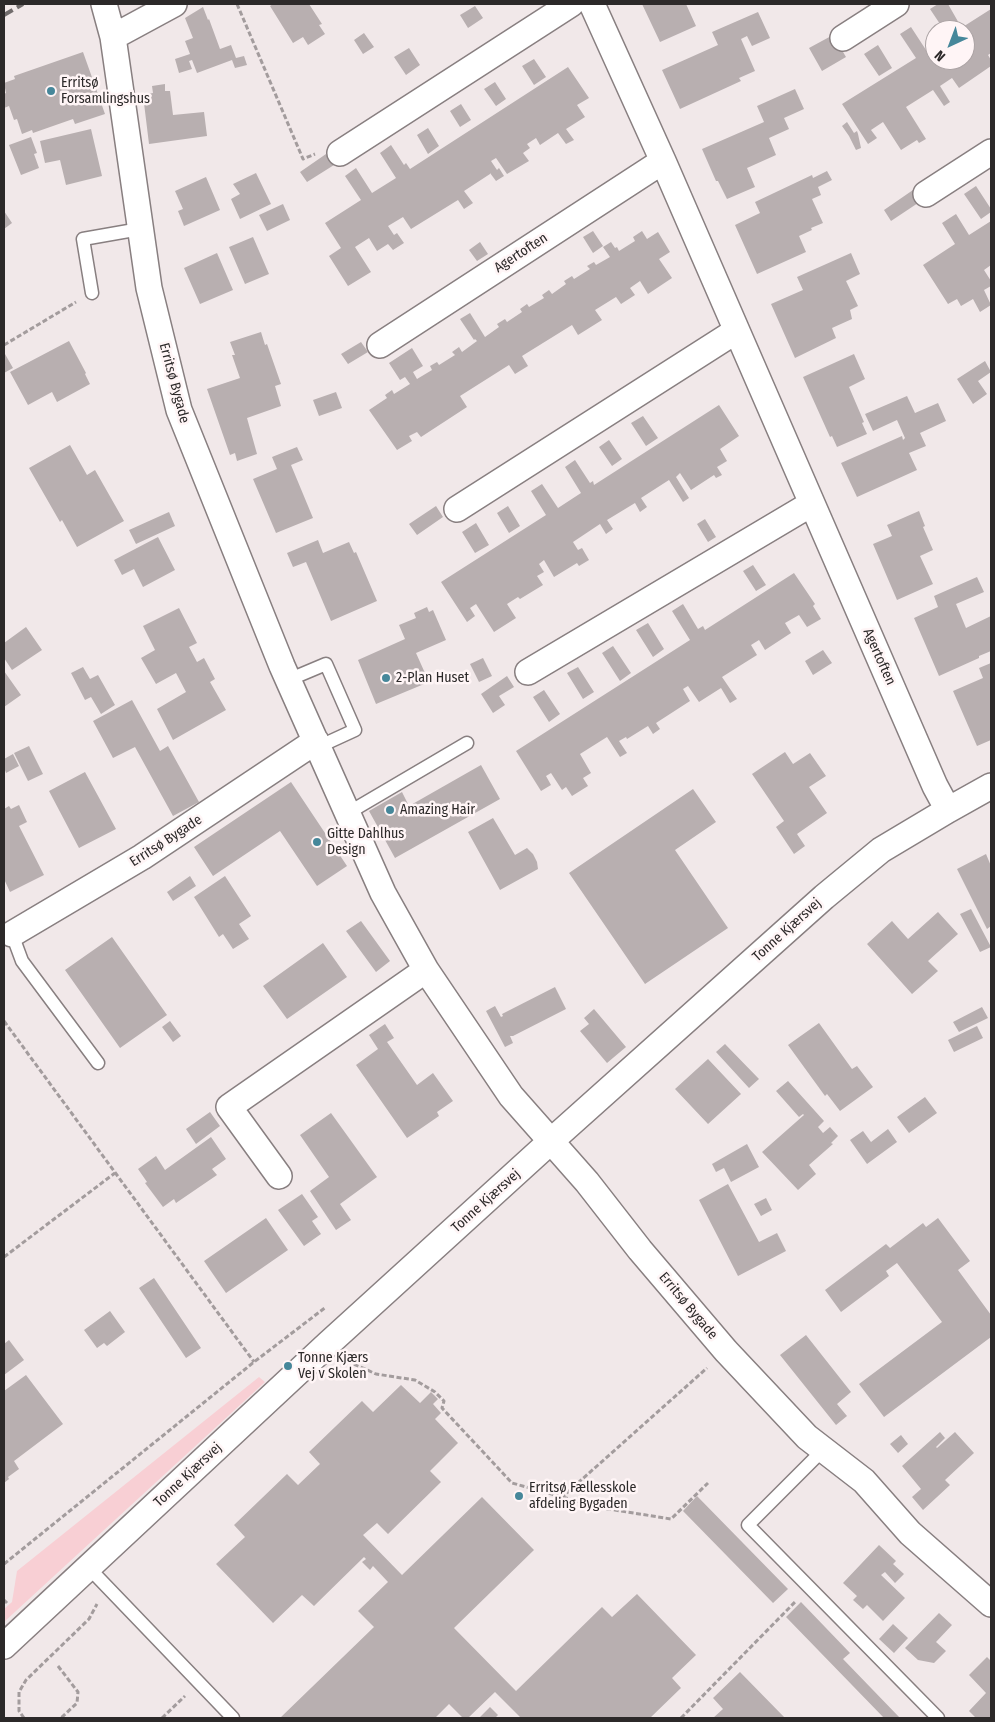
<!DOCTYPE html>
<meta charset="utf-8">
<style>
body{margin:0}
#map{position:relative;width:995px;height:1722px;overflow:hidden;background:#f1e8e9;font-family:"Fira Sans Condensed",sans-serif}
canvas{display:block}
.frame{position:absolute;inset:0;border:5px solid #2c2929;pointer-events:none}
.north{position:absolute;left:925px;top:20px;width:50px;height:50px;box-sizing:border-box;background:#fff5f6;border:1px solid #aba3a4;border-radius:50%;rotate:223deg;font-size:14px;font-weight:700;line-height:20px;text-align:center;color:#2c2929}
.north::after{content:'';display:block;margin:auto;width:18px;height:22px;background:#46879a;clip-path:polygon(50% 0,100% 100%,50% 72%,0 100%)}
</style>
<div id="map">
<canvas width="995" height="1722"></canvas>
<div class="frame"></div>
<div class="north">N</div>
</div>
<script>
const ctx = document.querySelector('canvas').getContext('2d');
ctx.lineJoin = 'round';
function fillPath(path, color) {
  ctx.fillStyle = color;
  ctx.fill(path, 'evenodd');
}
function toPath(rows) {
  const path = new Path2D();
  for (const r of rows) {
    path.moveTo(r[0], r[1]);
    for (let i = 2; i < r.length; i += 2) path.lineTo(r[i], r[i + 1]);
  }
  return path;
}
function trace(path, color, width, dash) {
  ctx.strokeStyle = color;
  ctx.lineWidth = width;
  ctx.lineCap = dash ? 'butt' : 'round';
  ctx.setLineDash(dash || []);
  ctx.stroke(path);
}
function write(font, color, halo, rows, align = 'center') {
  ctx.font = font + ' "Fira Sans Condensed",sans-serif';
  ctx.lineWidth = 5;
  ctx.setLineDash([]);
  ctx.textBaseline = 'middle';
  ctx.strokeStyle = halo;
  ctx.fillStyle = color;
  for (const [text, x, y, turn = 0] of rows) {
    ctx.save();
    ctx.translate(x, y);
    ctx.rotate((+turn || 0) * Math.PI / 180);
    ctx.textAlign = isNaN(turn) ? turn : align;
    if (halo) ctx.strokeText(text, 0, 0);
    ctx.fillText(text, 0, 0);
    ctx.restore();
  }
}
fillPath(toPath([
 [259,1377,265,1382,4,1622,4,1609,12,1602,17,1571]
]), '#f8cfd4');
fillPath(toPath([
 [273,4,309,4,322,24,319,25,325,34,308,45,303,37,293,43,270,6],
 [642,4,686,4,696,26,660,42],
 [938,4,948,4,960,25,951,30,944,30,930,9],
 [475,6,483,18,468,28,460,15],
 [203,7,208,20,209,19,220,49,231,45,236,58,244,56,247,65,235,68,232,60,197,73,192,60,189,61,192,69,179,73,175,59,190,54,185,41,193,38,185,18],
 [991,9,991,53,988,55,991,60,991,66,959,88,952,78,940,86,950,102,944,106,933,90,906,107,926,139,919,143,917,140,901,150,883,122,871,130,877,138,868,144,842,104,916,58,900,34,911,27,926,50,935,45,935,60,965,60,965,30,958,30],
 [758,12,770,38,752,46,747,36,741,39,755,71,739,78,741,81,680,109,662,70,718,45,712,32],
 [364,33,374,47,363,54,354,40],
 [833,35,846,57,822,71,809,48],
 [878,45,892,68,879,76,864,54],
 [409,48,420,65,406,75,394,57],
 [83,52,105,114,75,124,73,119,33,133,32,130,22,134,17,119,14,120,9,106,4,108,4,94,6,93,4,83,15,79,14,76],
 [534,59,546,77,534,85,522,66],
 [568,67,589,98,577,105,585,117,566,129,574,140,566,144,558,133,540,145,536,138,527,144,530,148,523,153,529,161,507,174,496,158,491,161,497,170,499,168,504,176,496,181,490,173,490,174,464,191,473,203,464,209,458,200,411,229,403,217,388,226,394,235,397,233,404,243,393,250,388,244,377,251,369,238,355,247,371,272,348,286,329,256,341,248,325,223,361,200,345,176,356,168,372,193,396,178,380,153,391,145,404,165,406,163,410,169],
 [495,82,506,99,496,106,484,89],
 [165,84,165,91,170,91,173,115,204,112,207,136,149,144,143,95,153,93,152,86],
 [795,89,804,109,784,118,789,129,769,138,776,155,747,168,755,187,727,199,718,181,716,181,702,149,764,122,757,106],
 [461,104,471,120,460,127,450,111],
 [847,122,854,133,857,131,858,134,861,148,856,150,849,136,842,126],
 [428,128,439,146,428,154,417,135],
 [91,129,102,176,66,185,60,160,45,163,40,141],
 [31,137,37,153,34,154,39,168,21,175,9,145],
 [326,154,334,165,307,182,300,172],
 [827,171,832,180,818,187,821,195,812,199,823,223,811,228,812,230,799,236,806,252,757,274,735,225,760,213,755,202,812,175,813,178],
 [256,173,271,204,240,219,231,199,240,194,233,184],
 [206,177,220,210,184,226,178,211,183,209,175,191],
 [976,186,991,209,991,212,981,219,964,194],
 [913,190,921,201,891,221,884,210],
 [283,204,290,220,267,231,259,215],
 [4,211,12,223,4,229],
 [956,214,969,235,991,221,991,265,984,270,991,281,991,286,984,290,991,305,980,312,973,299,961,306,957,299,948,304,923,265,955,244,942,223],
 [593,231,603,246,593,253,583,237],
 [642,231,647,239,658,232,670,252,659,259,672,278,648,294,640,281,630,288,635,295,621,304,616,297,595,310,602,320,578,335,572,325,522,356,528,366,515,374,509,365,460,396,467,407,421,437,417,432,409,436,412,441,397,450,369,410,387,398,385,395,392,390,394,394,410,384,405,377,400,380,389,363,412,348,423,366,413,372,417,379,432,370,430,366,437,362,439,365,455,355,452,352,459,347,462,352,477,341,475,339,474,340,460,319,470,313,485,337,499,327,497,324,505,319,507,322,522,312,520,309,527,304,529,307,544,298,542,295,549,290,552,294,566,284,564,281,572,276,574,279,590,269,587,266,594,262,596,265,610,257,603,247,611,242,615,248,617,247,619,251,635,241,633,237],
 [253,237,269,274,245,284,229,247],
 [480,242,488,254,477,261,469,250],
 [217,253,233,290,200,304,184,268],
 [851,253,860,274,846,281,858,306,850,310,852,319,832,328,836,338,795,358,771,304,803,290,797,277],
 [261,332,265,345,267,344,281,384,275,386,281,406,247,418,257,454,237,461,235,453,230,455,207,389,240,378,232,355,235,355,230,342],
 [69,341,86,373,85,374,90,384,57,402,52,392,28,405,10,372],
 [361,342,368,352,348,364,341,354],
 [5,354,13,368,4,373,4,355],
 [854,354,865,379,849,387,864,422,862,423,867,434,837,447,832,436,830,437,803,377],
 [985,361,991,372,978,381,987,394,973,404,957,379],
 [336,392,342,408,319,416,313,400],
 [907,396,915,413,938,403,946,421,920,433,926,446,909,453,917,470,857,497,841,463,902,436,903,440,905,438,897,420,873,431,865,414],
 [719,405,739,436,720,449,727,461,717,467,722,475,716,478,714,475,691,490,680,473,676,477,689,498,683,502,669,480,641,498,647,507,640,512,635,503,607,520,613,529,606,534,600,524,573,542,578,550,582,548,589,560,579,566,577,563,554,577,544,560,539,564,544,572,537,576,543,585,520,599,518,597,507,604,516,618,494,632,476,604,470,608,475,616,467,622,441,582,546,515,531,491,542,484,558,508,581,493,565,467,575,460,590,483,593,481,594,485],
 [643,416,658,438,646,446,631,423],
 [609,440,622,459,612,466,599,447],
 [70,445,87,475,95,470,124,521,77,547,62,520,60,522,29,468],
 [297,447,303,460,291,465,313,518,276,533,253,479,277,469,272,457],
 [436,506,443,517,417,535,409,524],
 [508,506,520,526,509,533,497,513],
 [919,511,925,526,923,527,933,550,920,556,933,584,897,600,873,544,892,536,887,525],
 [169,512,175,526,136,544,129,530],
 [705,519,716,537,708,542,697,524],
 [476,523,489,545,475,553,462,532],
 [158,537,175,570,143,587,134,569,122,575,114,560],
 [318,540,323,553,349,542,354,553,356,552,377,601,331,621,306,562,293,567,287,553],
 [753,565,766,585,756,591,743,571],
 [794,573,815,604,813,606,821,619,807,627,799,615,785,623,791,633,765,650,759,640,751,645,757,655,722,677,737,699,730,703,721,688,699,702,688,686,683,689,690,701,656,723,660,729,653,734,648,726,627,739,626,737,619,741,627,753,620,757,607,737,580,754,591,773,583,778,588,786,572,796,566,787,562,790,551,773,546,776,551,785,541,791,516,751,690,640,672,611,683,604,698,629,703,626,705,630],
 [977,577,984,592,956,604,966,628,991,616,991,651,979,656,979,658,939,676,914,618,938,607,934,596],
 [427,607,429,612,433,610,446,640,416,653,429,682,376,704,358,660,405,639,399,625,416,618,414,613],
 [179,608,197,643,189,647,197,662,204,658,215,679,210,682,226,710,173,740,157,709,186,692,176,673,156,684,141,658,155,650,143,626],
 [648,623,664,649,653,657,636,630],
 [26,627,42,650,12,670,4,658,4,643],
 [613,646,631,673,620,681,602,653],
 [823,650,832,663,813,675,805,661],
 [483,658,492,676,479,682,470,664],
 [991,663,991,740,977,746,953,691,983,678,979,668],
 [83,667,90,679,98,675,115,705,101,714,91,697,85,700,71,673],
 [578,667,594,692,583,699,567,673],
 [4,671,21,695,4,707],
 [507,676,514,687,499,696,505,705,493,713,481,694],
 [544,690,560,714,549,722,533,697],
 [132,700,160,751,168,746,199,802,173,816,135,747,113,758,93,721],
 [29,746,43,774,28,781,14,753],
 [785,752,793,764,810,753,826,776,809,787,827,813,797,834,805,846,794,854,776,827,784,821,752,774],
 [13,754,19,766,6,773,4,767,4,759],
 [481,765,500,799,395,858,369,811,402,792,409,806],
 [85,772,116,829,79,848,49,791],
 [291,782,347,866,317,886,280,831,213,876,194,847],
 [693,789,716,822,675,850,728,928,645,984,569,873],
 [19,805,27,822,19,826,44,875,10,892,4,879,4,809,9,806,11,809],
 [493,818,515,855,527,848,533,854,537,862,538,869,500,890,468,832],
 [986,854,991,866,991,926,987,929,957,869],
 [190,876,196,886,173,901,167,892],
 [225,876,251,916,239,924,249,939,233,949,223,934,219,937,194,897],
 [971,909,991,947,980,952,960,914],
 [938,912,958,934,928,961,938,971,912,994,867,944,892,921,908,939],
 [361,921,390,961,376,972,346,931],
 [112,937,167,1015,120,1048,65,970],
 [323,943,347,977,287,1019,263,986],
 [555,987,566,1009,513,1036,510,1036,513,1043,505,1047,486,1011,495,1006,501,1017,503,1016,502,1014],
 [982,1007,988,1018,959,1032,953,1022],
 [594,1009,626,1047,607,1063,580,1031,589,1024,584,1018],
 [170,1021,181,1036,173,1042,162,1027],
 [819,1023,852,1069,857,1066,873,1087,840,1111,827,1094,825,1096,788,1045],
 [385,1024,394,1038,387,1042,417,1085,433,1073,453,1101,437,1112,439,1116,407,1138,356,1065,378,1049,369,1035],
 [977,1026,983,1038,954,1052,948,1040],
 [725,1044,759,1079,749,1088,716,1052],
 [708,1059,741,1094,708,1124,675,1089],
 [788,1081,824,1121,818,1127,823,1133,830,1127,838,1136,831,1143,833,1144,809,1165,816,1174,798,1190,762,1152,804,1115,803,1114,799,1117,776,1091],
 [925,1097,937,1113,909,1133,897,1117],
 [210,1112,220,1126,196,1144,186,1129],
 [331,1113,377,1177,340,1204,351,1220,336,1230,310,1191,329,1177,300,1135],
 [888,1129,897,1142,867,1164,850,1140,863,1131,871,1142],
 [211,1137,226,1159,212,1169,217,1175,176,1203,174,1199,163,1207,145,1183,147,1182,138,1169,156,1156,165,1170],
 [747,1144,759,1167,731,1182,724,1168,716,1172,712,1164],
 [728,1184,759,1242,777,1233,786,1251,738,1276,699,1200],
 [302,1194,318,1217,312,1221,321,1234,304,1246,278,1210],
 [766,1198,772,1210,761,1216,754,1204],
 [266,1218,288,1250,226,1293,204,1261],
 [938,1218,970,1261,958,1270,991,1315,991,1337,884,1417,859,1384,942,1322,897,1263,886,1271,889,1276,841,1312,825,1290,886,1244,890,1248,923,1223,926,1227],
 [154,1278,201,1348,186,1358,139,1288],
 [110,1311,125,1332,107,1346,104,1343,97,1348,84,1330],
 [806,1335,851,1392,837,1404,847,1416,836,1425,780,1355],
 [9,1340,24,1360,4,1375,4,1344],
 [26,1375,63,1424,14,1461,19,1469,8,1477,9,1479,4,1483,4,1391],
 [401,1385,420,1403,431,1392,438,1399,433,1404,441,1413,435,1419,458,1443,430,1471,441,1482,388,1534,377,1523,363,1535,402,1575,482,1497,534,1550,454,1628,516,1691,602,1607,612,1617,637,1594,696,1655,672,1678,681,1688,650,1718,521,1718,495,1692,468,1718,463,1718,449,1704,435,1718,280,1718,374,1627,358,1611,388,1582,373,1566,370,1570,362,1562,366,1559,364,1557,314,1606,302,1595,273,1623,216,1564,245,1537,234,1525,287,1474,298,1485,320,1464,309,1452,362,1401,373,1412],
 [940,1432,945,1438,936,1447,937,1448,955,1432,974,1453,945,1480,950,1485,923,1510,912,1497,921,1489,902,1466],
 [901,1435,908,1444,898,1453,890,1444],
 [697,1496,788,1589,773,1603,683,1511],
 [879,1545,896,1561,893,1564,904,1574,895,1583,885,1572,881,1575,905,1598,883,1621,867,1605,863,1609,853,1600,857,1596,843,1583],
 [801,1602,850,1653,843,1659,900,1718,884,1718,786,1617],
 [939,1613,952,1625,936,1642,946,1651,934,1663,918,1660,905,1648],
 [893,1624,908,1638,894,1653,879,1639],
 [987,1657,991,1661,991,1718,976,1718,969,1711,986,1693,969,1675],
 [740,1672,785,1718,713,1718,723,1709,713,1698],
 [490,1707,498,1715,495,1718,479,1718]
]), '#b8afb0');
const service = toPath([
 [92,293,83,239,140,229],
 [288,680,326,664,355,730,318,747],
 [348,813,467,743],
 [12,934,22,961,98,1063],
 [824,1449,748,1525,938,1718],
 [88,1567,233,1718]
]);
const minor = toPath([
 [104,4,113,37,149,288,179,410,282,666,383,893,426,970,511,1096,587,1182,640,1250,726,1351,807,1437,864,1481,910,1533,991,1604],
 [592,4,663,161,935,786,948,810],
 [113,37,174,4],
 [843,38,896,4],
 [340,153,571,4],
 [926,194,991,152],
 [380,345,663,161],
 [457,509,736,331],
 [528,672,811,504],
 [12,934,142,857,316,741],
 [279,1176,229,1107,426,970],
 [4,1646,328,1344,550,1142,824,897,881,850,948,810,991,786]
]);
trace(service, '#887f80', 15);
trace(minor, '#887f80', 28);
trace(toPath([
 [237,4,303,159,315,154],
 [4,345,76,302],
 [4,1021,254,1362],
 [4,1257,115,1173],
 [347,1361,376,1374,415,1380,435,1392,444,1401,442,1408,512,1483,602,1508,671,1519,708,1483],
 [561,1498,707,1368],
 [4,1564,254,1362,326,1307],
 [4,1600,7,1603],
 [58,1666,78,1692,77,1703,61,1718],
 [24,1718,19,1711,19,1692,26,1680,89,1619,97,1604],
 [162,1718,185,1696],
 [681,1718,796,1601]
]), '#a39c9d', 3, [5, 2.5]);
trace(service, '#fff', 12);
trace(minor, '#fff', 25);
trace(toPath([
 [4,15,23,4]
]), '#716c6c', 4, [10, 5]);
for (const [x, y, r, color] of [
 [51,91,5,"#46879a"],
 [386,678,5,"#46879a"],
 [390,810,5,"#46879a"],
 [317,842,5,"#46879a"],
 [288,1366,5,"#46879a"],
 [519,1496,5,"#46879a"]
]) {
  const dot = new Path2D();
  dot.arc(x, y, r, 0, 2 * Math.PI);
  ctx.fillStyle = color;
  ctx.fill(dot);
  trace(dot, '#fff5f6', 2);
}
write('14px', '#2c2929', '#fff5f6', [
 ["Erritsø",61,83],
 ["Forsamlingshus",61,99],
 ["2-Plan Huset",396,678],
 ["Amazing Hair",400,810],
 ["Gitte Dahlhus",327,834],
 ["Design",327,850],
 ["Tonne Kjærs",298,1358],
 ["Vej v Skolen",298,1374],
 ["Erritsø Fællesskole",529,1488],
 ["afdeling Bygaden",529,1504]
], 'left');
write('14px', '#2c2929', '#fff5f6', [
 ["Agertoften",521,253,-33],
 ["Erritsø Bygade",174,383,75],
 ["Agertoften",879,657,66],
 ["Erritsø Bygade",166,841,-33],
 ["Tonne Kjærsvej",787,930,-42],
 ["Tonne Kjærsvej",486,1201,-42],
 ["Erritsø Bygade",688,1306,50],
 ["Tonne Kjærsvej",188,1475,-43]
]);
</script>
